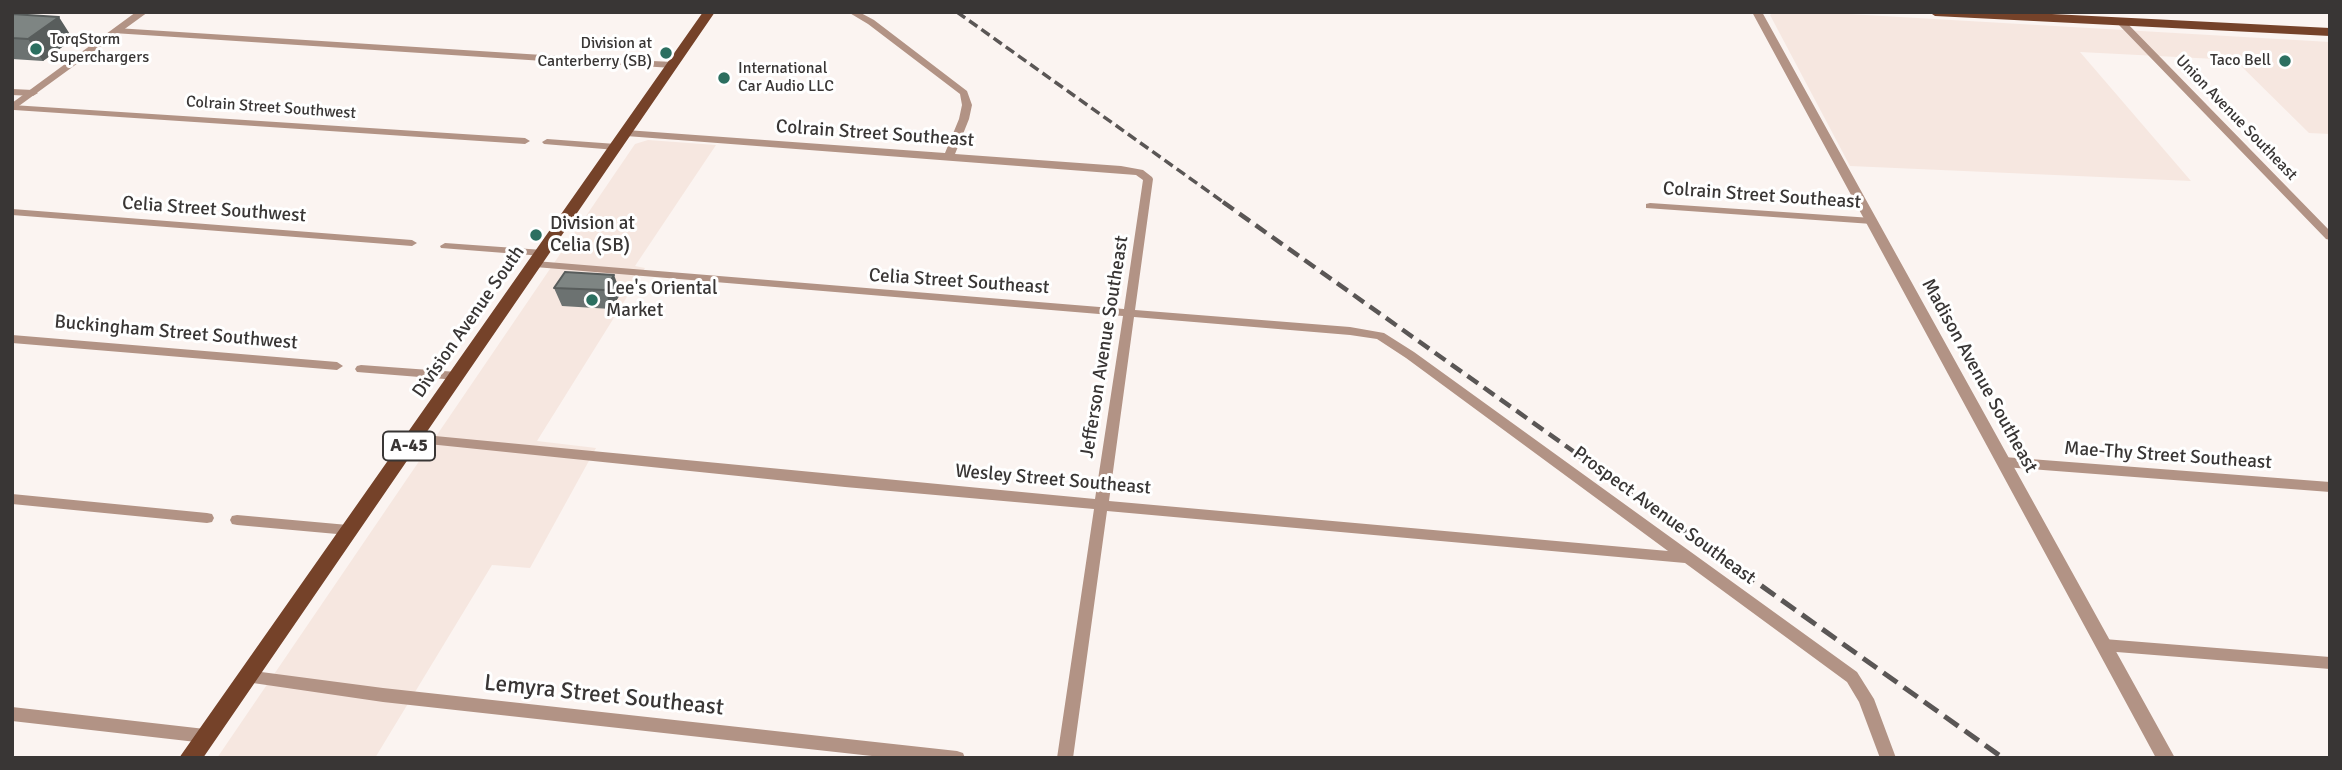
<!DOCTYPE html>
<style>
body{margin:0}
#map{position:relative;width:2342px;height:770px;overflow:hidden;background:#fbf4f1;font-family:Signika,sans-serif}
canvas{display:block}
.frame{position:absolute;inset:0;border:14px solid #393635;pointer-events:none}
</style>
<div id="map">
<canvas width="2342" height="770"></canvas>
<div class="frame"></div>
</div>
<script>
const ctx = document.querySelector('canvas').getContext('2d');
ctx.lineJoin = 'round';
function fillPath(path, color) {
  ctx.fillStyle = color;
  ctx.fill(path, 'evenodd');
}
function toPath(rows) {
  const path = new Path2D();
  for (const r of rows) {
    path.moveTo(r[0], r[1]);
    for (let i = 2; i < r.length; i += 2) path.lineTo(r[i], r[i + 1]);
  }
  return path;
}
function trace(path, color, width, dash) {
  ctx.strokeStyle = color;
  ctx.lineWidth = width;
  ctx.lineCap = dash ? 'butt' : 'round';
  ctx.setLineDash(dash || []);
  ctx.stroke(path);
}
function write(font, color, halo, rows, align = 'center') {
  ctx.font = font + ' Signika,sans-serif';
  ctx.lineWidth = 6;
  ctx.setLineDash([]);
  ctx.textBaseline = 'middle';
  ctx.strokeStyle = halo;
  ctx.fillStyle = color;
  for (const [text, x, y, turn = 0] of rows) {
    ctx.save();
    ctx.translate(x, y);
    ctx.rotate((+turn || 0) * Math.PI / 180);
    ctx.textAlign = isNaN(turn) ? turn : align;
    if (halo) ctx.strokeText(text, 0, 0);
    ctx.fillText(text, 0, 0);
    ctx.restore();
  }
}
fillPath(toPath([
 [1774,12,1814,12,2330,42,2330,134,2309,133,2235,60,2080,52,2191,181,1850,166,1770,15],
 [648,140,716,145,635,266,645,268,537,441,596,448,530,568,492,565,375,758,217,758,635,144]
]), '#f6e7e0');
fillPath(toPath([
 [848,12,859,12,874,20,967,91,972,105,969,119,955,154,1121,166,1143,170,1152,177,1153,179,1135,310,1350,327,1384,333,1414,352,1857,672,1874,699,1896,758,1880,758,1859,702,1847,682,1685,563,1107,511,1073,758,1057,758,1094,509,845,487,409,442,408,439,409,436,414,434,1095,499,1123,316,535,267,529,264,535,261,1124,309,1143,180,1136,175,626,136,621,133,626,130,945,153,959,119,962,105,960,94,868,24,848,12],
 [1134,317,1350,335,1377,339,1406,358,1668,551,1109,501,1134,317],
 [2118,20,2124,20,2330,231,2330,240,2326,239,2118,24,2118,20],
 [116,28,590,58,594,61,590,64,113,33,112,31,116,28],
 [611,59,673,62,678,65,673,68,608,64,607,62,611,59],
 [12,89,33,90,38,93,33,96,12,95,12,89],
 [12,105,525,138,530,141,525,144,14,110,12,105],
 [547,139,616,144,621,147,616,150,544,144,542,142,547,139],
 [1650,203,1872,218,1877,221,1872,224,1646,208,1646,204,1650,203],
 [12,209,412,240,417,243,412,246,12,215,12,209],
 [445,243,543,250,548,253,543,256,441,248,440,246,445,243],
 [12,335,337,362,343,366,337,370,12,343,12,335],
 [361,365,457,372,463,376,457,380,357,372,355,369,357,366,361,365],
 [2004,457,2330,482,2330,492,2004,467,1999,465,1997,462,1999,459,2004,457],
 [12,494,207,513,212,514,214,518,212,522,207,523,12,504,12,494],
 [237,515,348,525,353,526,355,530,353,534,348,535,237,525,232,524,230,520,232,516,237,515],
 [2104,639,2330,657,2330,669,2104,651,2099,649,2097,645,2099,641,2104,639],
 [246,670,383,688,957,751,963,753,965,758,890,758,383,702,246,682,241,681,238,676,241,671,246,670],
 [12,707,205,729,211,731,213,736,211,741,205,743,12,721,12,707]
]), '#b29385');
fillPath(toPath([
 [136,12,148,12,12,111,12,103,136,12],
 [1752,12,1762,12,2175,758,2156,758,1752,12]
]), '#b29385');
fillPath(toPath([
 [703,12,715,12,203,758,179,758,703,12],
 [1929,12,2012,12,2330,28,2330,36,1935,16,1929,12]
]), '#754229');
trace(toPath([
 [957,12,1226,204]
]), '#5a5655', 3.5, [10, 5]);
trace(toPath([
 [1223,202,1580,456]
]), '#5a5655', 4.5, [13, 7]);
trace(toPath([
 [1578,455,2003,758]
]), '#5a5655', 5, [17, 8]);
fillPath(toPath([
 [12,14,73,39,43,61,12,59],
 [565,272,621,293,611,309,562,306,554,288]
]), '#6c7271');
fillPath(toPath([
 [59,17,73,39,43,61,28,39],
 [614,275,621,293,611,309,605,290]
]), '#585d5c');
const building = toPath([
 [12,14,59,17,28,39,12,38,12,14],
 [565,272,614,275,605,290,554,288,565,272]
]);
fillPath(building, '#7e8583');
trace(building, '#585d5c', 2);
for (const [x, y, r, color] of [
 [36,49,7,"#2c6f60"],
 [666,53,7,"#2c6f60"],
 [2285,61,7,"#2c6f60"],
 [724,78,7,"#2c6f60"],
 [536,235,7,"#2c6f60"],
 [592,300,7,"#2c6f60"]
]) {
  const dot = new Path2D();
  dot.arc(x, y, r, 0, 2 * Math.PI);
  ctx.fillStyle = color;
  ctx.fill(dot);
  trace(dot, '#fff', 2.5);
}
write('16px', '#393635', '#fff', [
 ["TorqStorm",50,40],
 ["Superchargers",50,58],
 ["Division at",652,44,"right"],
 ["Canterberry (SB)",652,62,"right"],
 ["Taco Bell",2271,61,"right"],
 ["International",738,69],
 ["Car Audio LLC",738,87]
], 'left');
write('16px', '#393635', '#fff', [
 ["Colrain Street Southwest",271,108,4],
 ["Union Avenue Southeast",2236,118,46]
]);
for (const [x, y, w] of [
 [409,446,52]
]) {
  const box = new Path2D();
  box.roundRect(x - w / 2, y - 14.5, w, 29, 5);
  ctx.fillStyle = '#fff';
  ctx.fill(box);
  trace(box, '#393635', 2);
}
write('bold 18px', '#393635', null, [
 ["A-45",409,446]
]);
write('19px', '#393635', '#fff', [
 ["Colrain Street Southeast",875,134,4],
 ["Colrain Street Southeast",1762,196,4],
 ["Celia Street Southwest",214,210,4],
 ["Celia Street Southeast",959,282,4],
 ["Division Avenue South",469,322,-55],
 ["Buckingham Street Southwest",176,333,5],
 ["Jefferson Avenue Southeast",1105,347,-81],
 ["Madison Avenue Southeast",1979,376,61],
 ["Mae-Thy Street Southeast",2168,456,4],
 ["Wesley Street Southeast",1053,480,5],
 ["Prospect Avenue Southeast",1664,516,36]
]);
write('19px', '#393635', '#fff', [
 ["Division at",550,224],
 ["Celia (SB)",550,246],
 ["Lee's Oriental",606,289],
 ["Market",606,311]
], 'left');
write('23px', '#393635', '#fff', [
 ["Lemyra Street Southeast",604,696,6]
]);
</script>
